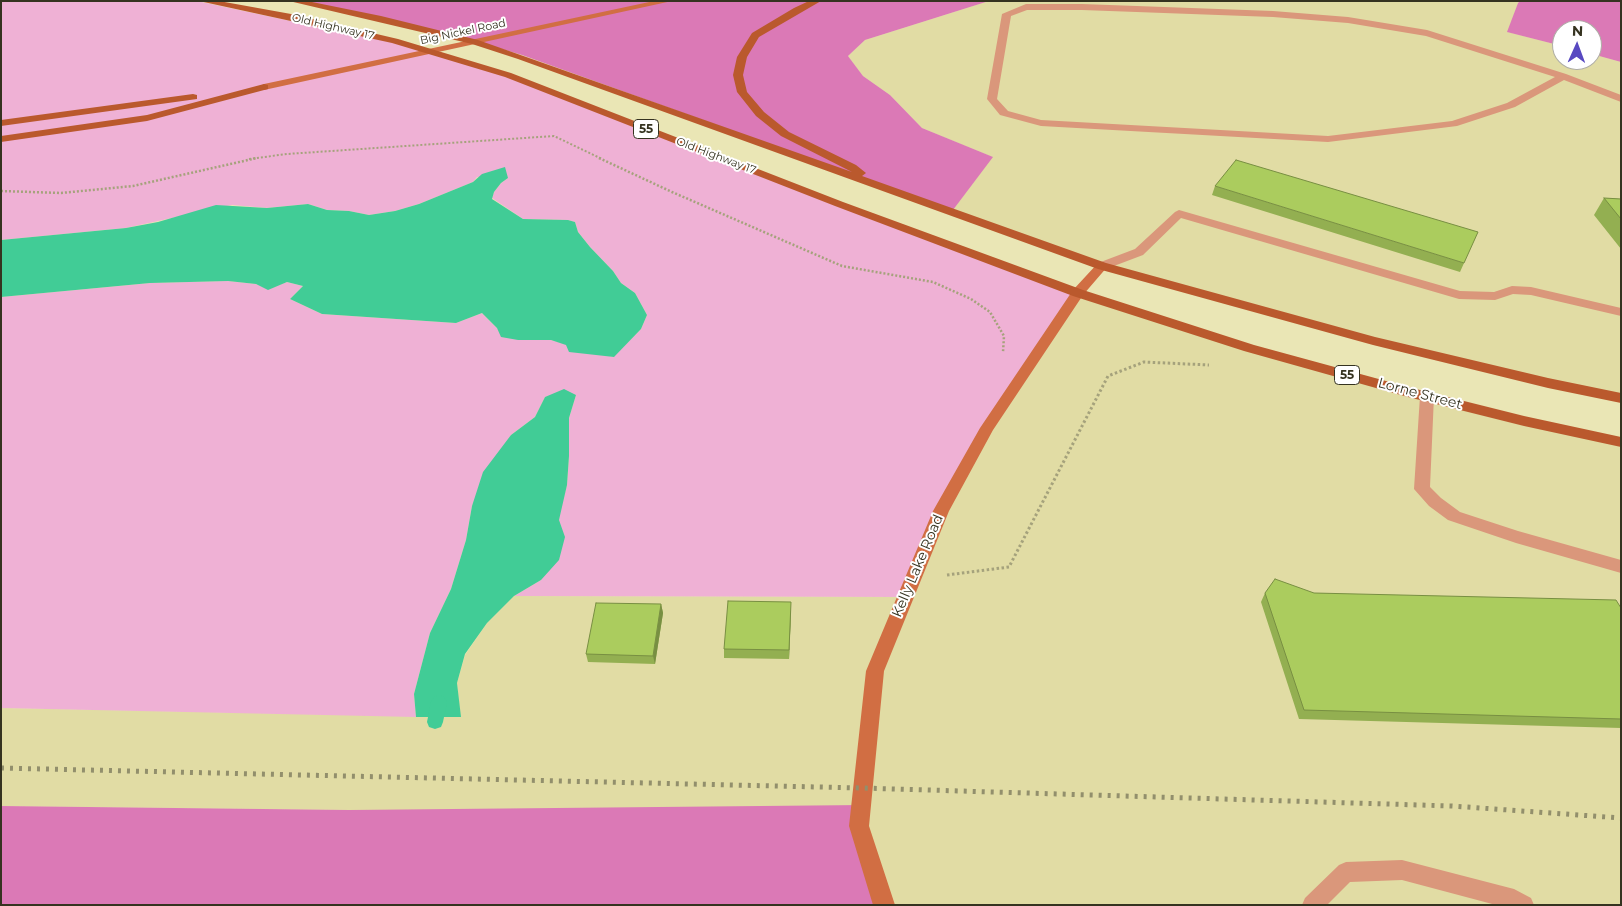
<!DOCTYPE html>
<style>
body{margin:0}
#map{position:relative;width:1622px;height:906px;overflow:hidden;background:#eae6b5;font-family:Montserrat,sans-serif}
canvas{display:block}
.frame{position:absolute;inset:0;border:2px solid #353320;pointer-events:none}
.north{position:absolute;left:1552px;top:20px;width:50px;height:50px;box-sizing:border-box;background:#fff;border:1px solid #aeada6;border-radius:50%;rotate:2deg;font-size:14px;font-weight:700;line-height:20px;text-align:center;color:#353320}
.north::after{content:'';display:block;margin:auto;width:18px;height:22px;background:#5849c1;clip-path:polygon(50% 0,100% 100%,50% 72%,0 100%)}
</style>
<div id="map">
<canvas width="1622" height="906"></canvas>
<div class="frame"></div>
<div class="north">N</div>
</div>
<script>
const ctx = document.querySelector('canvas').getContext('2d');
ctx.lineJoin = 'round';
function fillPath(path, color) {
  ctx.fillStyle = color;
  ctx.fill(path, 'evenodd');
}
function toPath(rows) {
  const path = new Path2D();
  for (const r of rows) {
    path.moveTo(r[0], r[1]);
    for (let i = 2; i < r.length; i += 2) path.lineTo(r[i], r[i + 1]);
  }
  return path;
}
function trace(path, color, width, dash) {
  ctx.strokeStyle = color;
  ctx.lineWidth = width;
  ctx.lineCap = dash ? 'butt' : 'round';
  ctx.setLineDash(dash || []);
  ctx.stroke(path);
}
function write(font, color, halo, rows, align = 'center') {
  ctx.font = font + ' Montserrat,sans-serif';
  ctx.lineWidth = 4;
  ctx.setLineDash([]);
  ctx.textBaseline = 'middle';
  ctx.strokeStyle = halo;
  ctx.fillStyle = color;
  for (const [text, x, y, turn = 0] of rows) {
    ctx.save();
    ctx.translate(x, y);
    ctx.rotate((+turn || 0) * Math.PI / 180);
    ctx.textAlign = isNaN(turn) ? turn : align;
    if (halo) ctx.strokeText(text, 0, 0);
    ctx.fillText(text, 0, 0);
    ctx.restore();
  }
}
fillPath(toPath([
 [989,1,1520,1,1518,3,1508,32,1562,46,1562,60,1592,60,1592,54,1621,62,1621,396,1427,352,1100,264,953,210,992,157,922,128,890,95,863,76,848,56,865,40],
 [1079,295,1249,350,1621,444,1621,905,888,905,350,810,1,806,1,708,460,717,457,683,465,655,487,623,514,596,909,597,943,512,990,428]
]), '#e1dca4');
fillPath(toPath([
 [1,1,197,1,395,43,505,76,1079,295,990,428,943,512,909,597,514,596,541,580,567,485,569,456,569,418,576,395,545,397,535,417,511,435,472,506,466,540,451,589,430,633,414,694,416,717,1,708,1,297,150,283,228,281,256,284,268,289,287,282,303,286,290,299,322,314,456,323,482,313,497,328,518,340,551,340,613,357,641,329,647,315,635,293,621,283,613,271,590,247,578,232,575,222,568,220,523,219,492,198,494,192,501,183,508,178,477,177,473,182,419,204,395,211,369,215,349,211,327,210,308,204,267,208,232,205,126,228,1,240]
]), '#efb1d5');
fillPath(toPath([
 [298,1,989,1,865,40,848,56,863,76,890,95,922,128,993,157,953,210,522,55,475,41],
 [1520,1,1621,1,1621,62,1592,54,1592,30,1562,30,1562,46,1507,32,1518,3],
 [864,805,863,825,888,905,1,905,1,806,350,810]
]), '#db79b6');
fillPath(toPath([
 [505,167,508,178,501,183,494,192,492,199,523,219,568,220,575,222,578,232,590,247,613,271,621,283,635,293,647,315,641,329,614,357,569,352,566,345,551,340,518,340,501,337,497,328,482,313,456,323,322,314,290,299,303,286,287,282,268,290,256,284,228,281,150,283,1,297,1,240,126,228,158,222,216,205,267,208,308,204,327,210,349,211,369,215,395,211,419,204,473,182,482,174],
 [564,389,576,395,569,418,569,456,567,485,559,520,565,537,559,560,541,580,514,596,487,623,465,654,457,683,461,717,416,717,414,694,430,633,451,589,466,540,472,506,483,472,511,435,535,417,545,397]
]), '#41cc96');
fillPath(toPath([
 [439,695,444,697,447,702,443,722,441,727,435,729,429,727,427,722,431,702,434,697,439,695]
]), '#41cc96');
trace(toPath([
 [249,159,287,154,554,136,602,159]
]), '#a5a27c', 2, [2, 2]);
trace(toPath([
 [599,158,672,192,842,266,933,282,971,299,990,312,1004,336,1003,352],
 [1,191,61,193,133,186,257,158]
]), '#a5a27c', 2.5, [2, 2]);
trace(toPath([
 [947,575,1009,567,1108,376,1144,362,1209,365]
]), '#a5a27c', 3, [2.5, 2.5]);
fillPath(toPath([
 [1026,4,1082,4,1273,11,1348,17,1427,30,1566,74,1621,95,1621,102,1564,80,1515,107,1457,126,1328,142,1041,126,1000,115,987,99,1002,14,1026,4],
 [1027,10,1082,10,1273,17,1348,23,1426,36,1555,77,1507,103,1452,121,1328,136,1041,120,1008,111,997,99,1011,16,1027,10],
 [1179,210,1460,291,1494,292,1512,286,1531,287,1621,308,1621,316,1531,295,1513,294,1495,300,1459,299,1181,218,1143,255,1106,269,1098,269,1096,266,1098,263,1135,249,1175,212,1179,210],
 [1427,391,1432,393,1434,396,1430,487,1441,498,1460,512,1518,531,1621,560,1621,573,1516,543,1448,520,1429,506,1414,489,1420,396,1422,393,1427,391],
 [1402,860,1514,889,1531,898,1534,905,1496,905,1402,880,1350,882,1327,905,1302,905,1305,898,1339,865,1346,862,1402,860]
]), '#da977b');
fillPath(toPath([
 [654,1,672,1,264,90,259,87,264,84,654,1],
 [1102,262,1108,266,1083,295,993,430,949,511,884,671,869,826,895,905,873,905,849,826,866,671,933,511,980,428,1073,290,1098,263,1102,262]
]), '#d16e43');
fillPath(toPath([
 [199,1,219,1,291,14,398,39,511,73,843,202,1083,290,1254,345,1408,387,1524,416,1621,437,1621,447,1524,426,1408,397,1244,351,1073,296,835,206,505,77,392,43,199,1],
 [289,1,307,1,381,16,478,40,852,172,781,136,756,116,737,92,733,75,737,57,752,33,794,8,809,1,821,1,759,37,747,57,743,75,747,92,764,112,789,132,856,165,866,173,862,176,1106,263,1375,337,1548,378,1621,393,1621,403,1548,388,1373,345,1098,269,518,59,472,44,289,1],
 [264,84,268,85,268,89,147,121,1,142,1,136,147,115,264,84],
 [193,94,197,95,197,99,1,126,1,120,193,94]
]), '#ba592d');
trace(toPath([
 [1,768,862,788,1452,806,1621,818]
]), '#928f6c', 5, [3, 6]);
fillPath(toPath([
 [1215,186,1464,263,1460,272,1212,195],
 [1604,198,1621,199,1621,249,1594,215],
 [1265,593,1314,593,1621,608,1621,728,1299,719,1261,602],
 [661,604,663,613,655,664,588,662,586,654],
 [791,611,789,659,724,658,724,649]
]), '#93af51');
fillPath(toPath([
 [791,602,791,611,789,659,789,650],
 [661,604,663,613,655,664,653,656]
]), '#788f42');
const building = toPath([
 [1236,160,1478,232,1464,263,1215,186,1236,160],
 [1604,198,1621,199,1621,219,1604,198],
 [1275,579,1314,593,1616,600,1621,608,1621,719,1304,710,1265,593,1275,579],
 [728,601,791,602,789,650,724,649,728,601],
 [596,603,661,604,653,656,586,654,596,603]
]);
fillPath(building, '#abcc5e');
trace(building, '#788f42', 1);
write('11px', '#353320', '#fff', [
 ["Old Highway 17",333,27,13],
 ["Big Nickel Road",463,32,-12],
 ["Old Highway 17",716,156,21]
]);
for (const [x, y, w] of [
 [646,129,25],
 [1347,375,25]
]) {
  const box = new Path2D();
  box.roundRect(x - w / 2, y - 9.5, w, 19, 4);
  ctx.fillStyle = '#fff';
  ctx.fill(box);
  trace(box, '#353320', 1);
}
write('bold 12px', '#353320', null, [
 ["55",646,129],
 ["55",1347,375]
]);
write('14px', '#353320', '#fff', [
 ["Lorne Street",1420,394,15],
 ["Kelly Lake Road",918,566,-67]
]);
</script>
